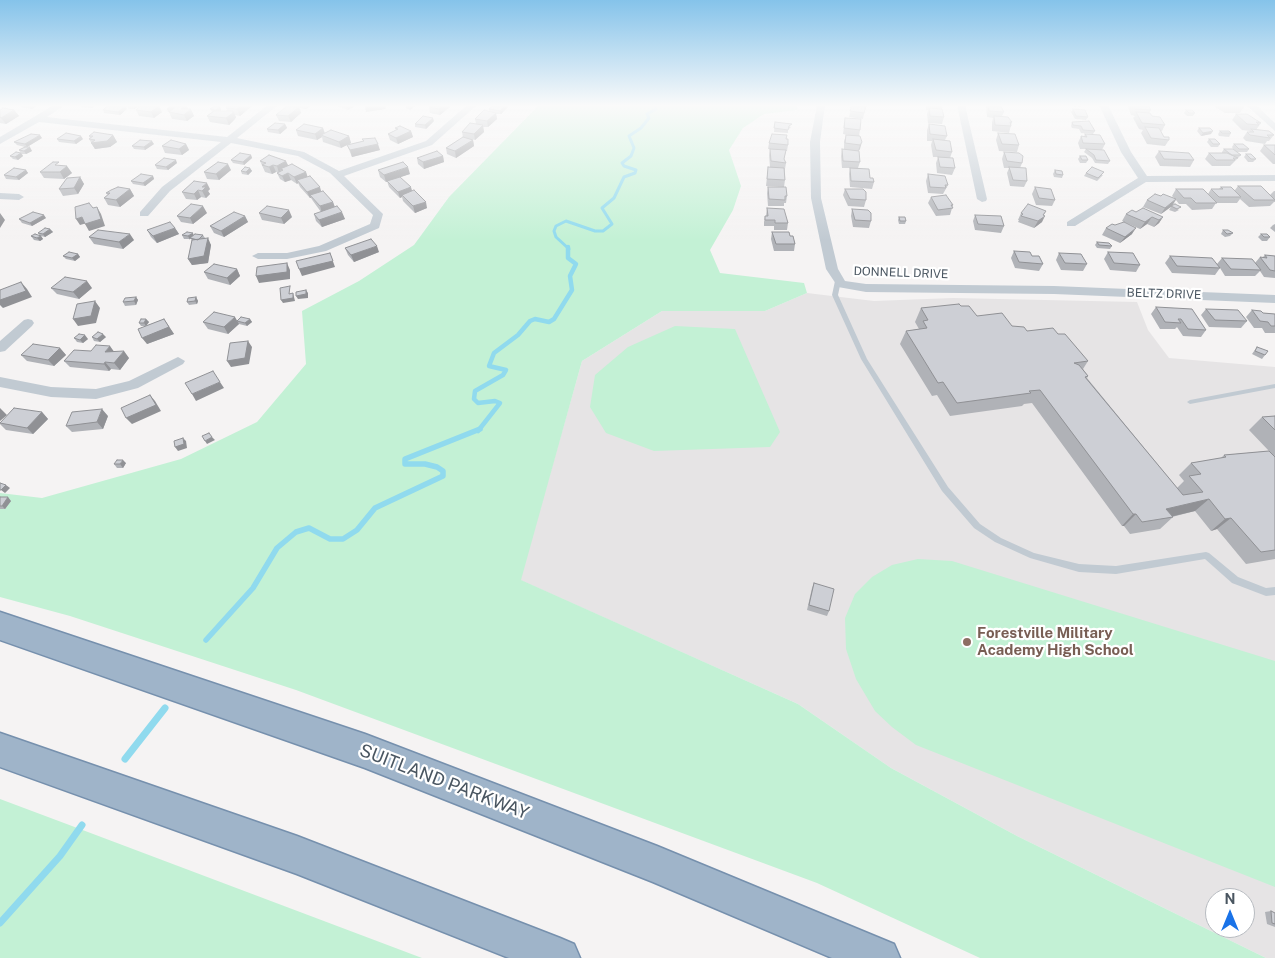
<!DOCTYPE html>
<style>
body{margin:0}
#map{position:relative;width:1275px;height:958px;overflow:hidden;background:#f5f3f3;font-family:"Public Sans",sans-serif}
canvas{display:block}
.north{position:absolute;left:1205px;top:888px;width:50px;height:50px;box-sizing:border-box;background:#fff;border:1px solid #b7bbc0;border-radius:50%;rotate:0deg;font-size:14px;font-weight:700;line-height:20px;text-align:center;color:#4a5661}
.north::after{content:'';display:block;margin:auto;width:18px;height:22px;background:#1a73e8;clip-path:polygon(50% 0,100% 100%,50% 72%,0 100%)}
</style>
<div id="map">
<canvas width="1275" height="958"></canvas>
<div class="north">N</div>
</div>
<script>
const ctx = document.querySelector('canvas').getContext('2d');
ctx.lineJoin = 'round';
function fillPath(path, color) {
  ctx.fillStyle = color;
  ctx.fill(path, 'evenodd');
}
function toPath(rows) {
  const path = new Path2D();
  for (const r of rows) {
    path.moveTo(r[0], r[1]);
    for (let i = 2; i < r.length; i += 2) path.lineTo(r[i], r[i + 1]);
  }
  return path;
}
function trace(path, color, width, dash) {
  ctx.strokeStyle = color;
  ctx.lineWidth = width;
  ctx.lineCap = dash ? 'butt' : 'round';
  ctx.setLineDash(dash || []);
  ctx.stroke(path);
}
function write(font, color, halo, rows, align = 'center') {
  ctx.font = font + ' "Public Sans",sans-serif';
  ctx.lineWidth = 4.5;
  ctx.setLineDash([]);
  ctx.textBaseline = 'middle';
  ctx.strokeStyle = halo;
  ctx.fillStyle = color;
  for (const [text, x, y, turn = 0] of rows) {
    ctx.save();
    ctx.translate(x, y);
    ctx.rotate((+turn || 0) * Math.PI / 180);
    ctx.textAlign = isNaN(turn) ? turn : align;
    if (halo) ctx.strokeText(text, 0, 0);
    ctx.fillText(text, 0, 0);
    ctx.restore();
  }
}
fillPath(toPath([
 [807,293,874,301,953,298,1137,302,1148,330,1169,358,1275,367,1275,958,1266,958,1017,836,891,768,798,704,520,580,582,361,662,311,765,311],
 [1215,898,1245,898,1245,928,1215,928]
]), '#e6e4e5');
fillPath(toPath([
 [539,105,798,105,797,110,764,114,743,128,729,150,741,186,733,210,710,250,720,273,804,283,807,293,765,311,662,311,582,361,521,580,798,704,891,768,1017,836,1266,958,980,958,817,883,296,690,70,616,0,597,0,493,42,498,181,459,257,422,306,364,302,311,359,281,414,245,449,197],
 [675,326,735,329,780,432,770,447,654,451,606,433,590,407,595,375,628,347],
 [918,559,952,561,1275,661,1275,887,916,745,892,727,875,711,856,679,846,649,845,618,855,594,872,577,892,565],
 [0,799,64,823,422,958,0,958]
]), '#c3f1d5');
trace(toPath([
 [569,249,556,237,554,231,556,226,566,221,595,231,603,231,612,224,602,208,614,198,624,177,635,173,636,170,624,166,622,163,631,156,634,148,629,136,641,128,649,118,647,114,656,109,655,105]
]), '#90daee', 3);
trace(toPath([
 [478,431,500,403,495,401,478,403,474,399,475,391,503,375,506,370,489,366,494,353,518,335,530,321,535,319,549,322,554,319,572,290,570,276,576,264,568,258,568,247]
]), '#90daee', 4.5);
trace(toPath([
 [206,640,253,588,277,548,296,532,309,528,330,539,343,539,357,530,375,508,443,476,443,471,437,467,425,464,405,464,405,459,480,429]
]), '#90daee', 5.5);
trace(toPath([
 [125,759,165,708],
 [0,923,60,856,82,825]
]), '#90daee', 7);
const trunk = toPath([
 [0,612,365,734,657,846,894,944,900,958,832,958,653,882,365,768,0,640,0,612],
 [0,733,297,836,560,938,574,944,580,958,509,958,297,874,0,767,0,733]
]);
trace(trunk, '#7690ad', 3);
fillPath(toPath([
 [838,279,841,281,838,295,867,359,948,487,980,524,1001,538,1034,553,1079,564,1116,566,1206,552,1209,553,1238,577,1266,588,1275,587,1275,595,1266,596,1232,583,1205,559,1116,574,1079,572,1030,558,995,542,974,528,942,491,861,359,832,295,835,281,838,279],
 [1275,384,1275,388,1190,404,1187,402,1190,400,1275,384]
]), '#c1cad2');
fillPath(toPath([
 [54,105,65,105,47,117,227,137,268,105,278,105,237,138,304,152,339,171,426,141,467,105,477,105,432,145,344,176,383,214,379,228,326,251,287,259,258,259,252,256,258,253,287,253,319,246,370,224,373,215,330,173,298,156,231,143,170,191,148,216,140,216,140,212,162,187,221,142,39,122,0,144,0,137,54,105],
 [817,105,825,105,820,142,821,198,838,269,845,281,866,284,1054,286,1275,295,1275,303,1054,294,866,292,838,287,826,269,811,198,810,142,817,105],
 [957,105,965,105,987,199,986,201,982,202,977,199,957,105],
 [1099,105,1108,105,1131,152,1147,176,1275,175,1275,181,1146,182,1075,226,1067,226,1067,222,1138,178,1121,152,1099,105],
 [1246,105,1256,105,1275,123,1275,131,1246,105],
 [0,193,19,194,24,197,19,200,0,199,0,193],
 [28,319,32,320,34,323,32,326,5,351,0,352,0,341,24,320,28,319],
 [178,357,185,361,183,364,138,388,96,399,51,397,0,387,0,377,51,387,96,389,129,381,178,357]
]), '#c1cad2');
fillPath(trunk, '#9fb4c9');
fillPath(toPath([
 [19,105,37,105,32,109,21,107],
 [81,105,96,105,93,108,82,107],
 [186,105,188,109,194,116,187,121,172,119,169,112,171,111,168,112],
 [226,105,253,105,240,116,235,115,236,117,235,119,229,125,210,122,207,116,212,112,210,109,220,107,221,110,220,111,227,111],
 [294,105,311,105,306,109,300,108,301,113,291,122,279,121,276,115,294,107],
 [335,105,356,105,348,110],
 [406,105,416,105,410,110,406,108],
 [431,105,451,105,451,106,440,115,430,113,429,107],
 [493,105,508,105,508,107,501,114,496,114,497,119,488,127,483,127,484,132,475,140,471,139,473,140,474,146,456,158,447,154,446,148,463,137,462,132,476,124,475,119,489,111,489,109],
 [852,105,866,105,863,119,849,117],
 [926,105,943,105,942,109,944,117,942,124,928,123,927,114,928,110,926,110],
 [986,105,1000,105,1004,112,1002,116,1012,122,1009,133,992,131,992,122,993,118,987,117,986,107],
 [1066,105,1081,105,1080,107],
 [1129,105,1148,105,1151,110,1149,113,1152,116,1165,125,1162,131,1161,131,1164,137,1169,140,1165,146,1147,144,1141,133,1143,130,1139,129,1133,118,1135,116,1131,115,1128,107],
 [1216,105,1241,105,1244,107,1240,113,1225,113,1215,107],
 [127,106,139,106,134,109,129,109],
 [127,109,120,115,104,113,103,110],
 [1073,109,1088,117,1086,120,1075,119,1071,112],
 [0,110,14,110,19,116,6,124,0,123],
 [136,110,162,112,154,118,139,116],
 [1186,110,1195,113,1193,116,1187,116,1184,113],
 [1236,114,1261,123,1256,130,1274,135,1269,141,1267,141,1265,144,1246,141,1243,138,1247,132,1249,132,1250,131,1242,130,1232,120],
 [845,118,860,130,859,136,860,136,860,149,859,151,860,162,858,168,874,182,872,189,850,187,849,174,850,168,842,168,841,156,842,149,844,149,844,141,846,135,854,136,843,134],
 [434,121,426,129,415,127,415,124],
 [775,122,791,127,788,130,788,133,774,132],
 [1072,122,1095,131,1093,134,1081,133,1079,129,1072,128,1071,126],
 [285,124,287,128,280,134,268,132,267,129],
 [929,124,947,136,945,140,952,152,950,158,955,168,952,175,937,173,936,163,938,157,933,157,931,145,932,141,927,141,927,130],
 [323,128,325,133,349,136,351,143,348,145,363,141,362,139,380,150,352,157,347,145,341,148,323,142,322,137,317,140,298,136,296,130],
 [395,128,411,131,413,137,398,144,390,140,388,134,396,130],
 [1199,128,1211,134,1201,136,1197,131],
 [1220,131,1231,133,1229,137,1219,136,1218,134],
 [998,133,1019,145,1017,152,999,151,996,140],
 [1085,134,1105,144,1102,150,1110,161,1108,164,1095,163,1092,158,1084,152,1086,149,1080,149,1078,143,1081,136,1084,137],
 [113,135,117,142,110,147,95,149,89,139,90,138,89,136],
 [42,138,27,147,32,151,26,154,22,154,23,156,18,160,13,159,10,156,21,153,19,150,25,147,17,145,14,142],
 [57,139,83,139,76,144,59,142],
 [786,139,788,145,787,151,786,151,784,159,786,163,785,169,785,180,784,187,766,186,768,167,770,167,769,155,770,149,768,149,769,143],
 [1209,139,1220,144,1218,147,1211,147,1207,142],
 [154,144,145,150,134,149,132,146],
 [186,144,189,150,182,155,165,153,162,146],
 [1234,144,1249,149,1247,152,1237,152,1241,155,1230,166,1212,166,1205,159,1209,153,1222,153,1222,152,1224,149,1233,149,1232,147],
 [1264,145,1275,145,1275,164,1273,164,1260,151],
 [1159,151,1194,160,1190,167,1160,166,1155,157],
 [1004,152,1022,163,1020,168,1027,181,1024,187,1010,186,1007,173,1009,168,1004,168,1002,159],
 [1246,154,1256,159,1253,162,1248,162,1244,157],
 [251,155,252,158,244,165,233,163,231,160],
 [443,156,444,162,424,169,418,164,417,158],
 [1080,156,1088,160,1086,163,1080,163,1078,159],
 [260,161,288,165,306,172,307,177,321,191,333,202,335,207,345,219,322,227,316,221,314,214,321,212,313,201,311,198,310,198,300,187,298,183,297,184,291,180,285,182,280,179,277,173,278,172,276,172,272,174,265,172],
 [177,163,168,170,157,169,155,165],
 [61,166,72,173,64,179,44,178,40,172],
 [250,168,252,171,248,175,242,174,241,171],
 [26,170,28,173,19,180,6,179,4,175],
 [231,170,219,180,207,179,204,172],
 [378,170,410,174,400,177,427,208,415,213,403,201,402,197,400,198,389,187,387,181,386,182,380,177],
 [1055,170,1063,175,1062,178,1054,177,1053,174],
 [1086,173,1103,175,1097,181,1084,176],
 [928,174,948,185,943,194,928,193,926,181],
 [153,176,154,179,145,186,133,184,131,181],
 [80,177,84,184,78,194,63,196,59,189],
 [1238,186,1270,195,1274,191,1275,191,1275,202,1274,202,1270,206,1249,207,1240,199,1237,203,1216,203,1212,209,1192,210,1186,204,1179,204,1176,200,1172,206,1179,210,1175,212,1169,210,1171,207,1161,214,1143,207,1147,200,1161,196,1174,198,1172,196,1176,189,1208,194,1211,189,1219,189,1221,187,1235,190],
 [768,187,787,196,786,203,784,203,784,206,768,206,767,193],
 [1035,187,1055,200,1052,206,1036,205,1032,194],
 [130,189,134,196,120,207,108,205,104,198,108,195,106,193],
 [210,189,208,191,210,194,206,198,201,197,197,200,186,199,182,192],
 [845,189,866,200,864,207,848,206,843,195],
 [931,197,953,205,950,215,936,216,928,203],
 [767,208,788,223,787,230,774,230,774,226,764,226,764,222,765,216,766,216],
 [852,209,871,221,869,228,853,227,851,216],
 [1046,211,1043,215,1042,222,1034,228,1018,222,1019,220,1018,220,1021,213],
 [207,213,193,224,181,222,177,216],
 [259,213,292,217,284,224,262,220],
 [1126,214,1163,217,1159,223,1154,227,1147,224,1140,229,1122,221],
 [975,215,1004,226,1001,233,975,230,973,221],
 [245,216,248,222,224,237,214,233,210,226],
 [899,217,906,221,905,224,899,224,898,220],
 [46,218,32,226,22,223,19,219],
 [1275,224,1275,232,1270,228,1273,225],
 [175,228,179,234,157,243,151,237,147,230],
 [1106,228,1132,234,1120,243,1102,235],
 [50,229,53,232,45,237,41,236,43,239,40,241,34,240,31,236,40,236,38,233],
 [1223,230,1233,233,1230,236,1225,237,1221,234],
 [772,232,790,236,795,244,794,251,774,251,771,239],
 [1261,234,1270,237,1267,241,1262,241,1258,237],
 [182,235,203,235,205,238,211,245,208,263,192,265,188,259,192,241,191,239,184,239],
 [89,237,134,240,123,249,94,244],
 [1097,242,1112,246,1110,249,1097,248,1095,245],
 [345,248,379,252,354,262,348,255],
 [1014,251,1032,256,1043,264,1039,271,1015,268,1011,258],
 [1108,252,1140,265,1136,272,1110,270,1104,259],
 [1059,253,1087,264,1083,271,1061,270,1056,260],
 [78,254,80,257,75,261,66,259,63,256],
 [1265,255,1275,256,1275,278,1264,277,1260,271,1255,276,1225,276,1220,268,1215,275,1172,273,1165,263,1170,256,1217,264,1222,258,1255,263,1260,257,1263,257],
 [237,269,240,276,230,285,208,279,204,272],
 [51,288,92,288,79,299,57,294],
 [136,297,138,300,136,305,125,306,123,302],
 [196,297,198,301,197,304,189,305,187,302],
 [961,306,977,316,1027,331,1058,334,1088,361,1083,369,1088,376,1087,378,1177,488,1184,481,1179,475,1191,463,1221,458,1224,455,1269,451,1249,430,1262,417,1275,416,1275,559,1246,564,1217,529,1211,531,1195,511,1172,517,1173,517,1160,529,1130,534,1124,526,1122,526,1032,403,1024,404,1022,406,950,416,937,395,932,396,900,344,906,331,919,329,915,322,921,308],
 [1156,307,1206,330,1201,337,1183,336,1177,327,1175,329,1160,329,1151,314],
 [1206,309,1247,321,1241,328,1209,327,1201,315],
 [1252,310,1263,313,1275,314,1275,333,1265,333,1262,328,1254,328,1246,317],
 [146,319,149,322,146,326,164,319,174,334,147,344,145,326,141,326,139,323],
 [250,319,252,322,247,326,239,324,228,334,208,329,203,322,237,321],
 [92,337,106,337,100,342,94,341],
 [74,338,88,339,83,343,77,342],
 [1257,347,1265,355,1262,359,1252,354],
 [60,348,66,355,54,366,27,361,21,355],
 [91,351,114,352,129,358,120,370,111,369,109,371,70,367,64,361],
 [42,412,48,419,33,434,6,430,0,424,0,423],
 [108,416,103,429,72,432,66,426],
 [126,463,123,468,117,468,114,464],
 [0,497,11,501,5,509,0,509],
 [814,583,829,611,827,616,807,610,812,588],
 [1271,911,1275,913,1275,927,1267,924,1265,912]
]), '#b0b2b7');
fillPath(toPath([
 [30,105,37,105,32,109],
 [133,105,139,106,134,109,133,106],
 [175,105,179,105,176,109,168,112,167,109],
 [186,105,189,111,191,109,194,116,187,121,181,109],
 [242,105,253,105,240,116,237,109],
 [305,105,311,105,306,109],
 [349,105,356,105,348,110,347,107],
 [366,105,385,105,386,109,366,112,365,106],
 [411,105,416,105,410,110,409,106],
 [443,105,451,106,440,115,439,109],
 [506,105,508,105,508,107,501,114,500,111],
 [126,106,127,109,120,115,118,112],
 [159,106,162,112,154,118,151,112],
 [220,107,221,110,217,113,216,110],
 [299,107,301,113,291,122,288,116],
 [14,110,19,116,6,124,1,118],
 [233,111,236,117,235,119,229,125,226,118],
 [496,113,497,119,488,127,487,121],
 [433,118,434,121,426,129,425,125],
 [285,124,287,128,280,134,278,130],
 [483,125,484,132,475,140,474,134],
 [323,128,325,135,321,135,322,137,317,140,315,134],
 [411,131,413,137,398,144,396,138],
 [1213,131,1211,134,1201,136,1203,133],
 [40,135,42,138,27,147,25,144],
 [113,135,117,142,110,147,95,149,91,143],
 [81,136,83,139,76,144,74,141],
 [349,136,351,143,341,148,339,142],
 [473,140,474,146,456,158,455,151],
 [152,141,154,144,145,150,144,147],
 [862,142,860,149,858,151,860,145],
 [186,144,189,150,182,155,179,149],
 [378,144,380,150,352,157,350,150],
 [30,147,32,151,26,154,24,151],
 [21,153,23,156,18,160,15,157],
 [251,155,252,158,244,165,243,162],
 [443,156,444,162,424,169,423,162],
 [176,160,177,163,168,170,166,167],
 [286,161,289,167,280,169,281,172,279,173,277,166],
 [228,164,231,170,219,180,216,174],
 [273,165,276,172,272,174,269,167],
 [67,166,72,173,64,179,60,172],
 [408,167,410,174,386,182,384,175],
 [250,168,252,171,248,175,246,172],
 [26,170,28,173,19,180,16,177],
 [306,172,308,178,297,180,298,183,297,184,294,177],
 [288,173,291,180,285,182,282,176],
 [153,176,154,179,145,186,143,183],
 [80,177,84,184,78,194,74,188],
 [207,183,210,189,208,191,210,194,206,198,202,191,202,187],
 [320,187,322,194,310,195,311,198,310,198,307,192],
 [411,187,413,194,402,195,402,197,400,198,398,192],
 [130,189,134,196,120,207,116,200],
 [198,190,201,197,197,200,194,194],
 [1176,199,1172,206,1161,214,1165,208],
 [333,202,335,208,322,213,320,206],
 [426,202,427,208,415,213,413,206],
 [203,206,207,213,193,224,190,218],
 [97,207,101,214,105,226,89,231,85,224],
 [289,210,292,217,284,224,281,218],
 [1046,211,1042,218,1045,216,1042,222,1034,228,1038,221],
 [342,212,345,219,322,227,319,220],
 [0,213,5,220,0,228],
 [44,215,46,218,32,226,30,223],
 [245,216,248,222,224,237,221,231],
 [82,217,87,223,80,225,76,219],
 [1152,217,1147,224,1140,229,1145,222],
 [1163,217,1159,223,1154,227,1159,220],
 [175,228,179,234,157,243,153,236],
 [1136,228,1132,234,1120,243,1125,237],
 [50,229,53,232,45,237,43,234],
 [193,233,194,236,190,238,190,240,188,236],
 [130,234,134,240,123,249,119,242],
 [41,236,43,239,40,241,37,238],
 [208,238,211,245,208,263,192,265,188,259],
 [377,246,379,252,354,262,351,255],
 [330,253,335,267,302,276,299,269],
 [78,254,80,257,75,261,72,258],
 [287,263,290,270,290,279,259,283,256,276],
 [237,269,240,276,230,285,227,278],
 [87,281,92,288,79,299,73,292],
 [21,282,27,289,32,297,3,308,0,305,0,300],
 [306,290,308,293,308,298,298,299,296,296],
 [293,293,295,301,283,303,281,300],
 [136,297,138,300,136,305,134,301],
 [196,297,198,301,197,304,195,301],
 [95,301,100,308,96,323,78,326,73,319],
 [235,317,239,324,228,334,224,327],
 [146,319,149,322,146,326,144,323],
 [164,319,174,334,147,344,142,338],
 [250,319,252,322,247,326,245,323],
 [103,334,106,337,100,342,97,339],
 [85,335,88,339,83,343,80,340],
 [248,341,252,347,249,364,231,367,227,361],
 [110,346,115,353,105,352],
 [60,348,66,355,54,366,48,360],
 [124,351,129,358,120,370,114,363],
 [105,362,111,369,109,371,104,364],
 [220,382,224,388,196,401,192,394],
 [150,395,155,401,161,411,132,424,126,418],
 [0,408,7,415,0,421],
 [102,409,108,416,103,429,97,422],
 [42,412,48,419,33,434,27,428],
 [212,437,215,440,207,444,205,441],
 [183,438,186,441,187,448,178,451,175,447],
 [123,460,126,463,123,468,120,464],
 [6,485,10,488,5,493,1,490],
 [8,497,11,501,5,509,2,506],
 [1209,499,1195,511,1161,519,1166,509],
 [1133,514,1136,514,1124,526,1122,526],
 [1231,518,1217,529,1211,531,1225,519]
]), '#909195');
const building = toPath([
 [108,105,116,105,126,106,118,112,103,110,108,105],
 [141,105,153,105,159,106,151,112,136,110,141,105],
 [171,105,175,105,167,109,171,105],
 [178,105,185,105,181,109,191,109,184,115,169,112,178,105],
 [229,105,242,105,237,109,226,108,229,105],
 [431,105,443,105,439,109,429,107,431,105],
 [493,105,506,105,500,111,489,109,493,105],
 [852,105,866,105,864,113,850,111,852,105],
 [988,105,1000,105,1004,112,989,111,988,105],
 [1133,105,1148,105,1151,110,1135,109,1133,105],
 [1226,105,1241,105,1244,107,1229,107,1226,105],
 [215,106,220,107,216,110,210,109,215,106],
 [287,106,299,107,288,116,276,115,287,106],
 [3,108,14,110,1,118,0,117,0,110,3,108],
 [929,108,942,109,944,117,930,116,929,108],
 [1073,109,1085,110,1088,117,1076,116,1073,109],
 [484,110,496,113,487,121,475,119,484,110],
 [1186,110,1192,110,1195,113,1189,113,1186,110],
 [214,111,233,111,233,113,226,118,207,116,214,111],
 [1136,112,1150,113,1152,116,1160,117,1165,125,1142,123,1136,112],
 [1236,114,1247,114,1261,123,1256,122,1259,125,1247,124,1236,114],
 [423,116,433,118,425,125,415,124,423,116],
 [994,116,1008,117,1012,122,1010,122,1011,126,995,125,994,116],
 [845,118,861,119,860,130,844,128,845,118],
 [1089,121,1095,131,1083,130,1081,126,1073,125,1072,122,1089,121],
 [775,122,792,124,789,126,788,130,774,128,775,122],
 [275,123,285,124,278,130,267,129,275,123],
 [470,123,483,125,474,134,462,132,470,123],
 [304,124,323,128,315,134,296,130,304,124],
 [929,124,945,126,947,136,930,134,929,124],
 [400,126,411,131,396,138,388,134,398,129,395,128,400,126],
 [1145,127,1159,128,1164,137,1169,137,1169,140,1151,138,1145,127],
 [1199,128,1210,128,1213,131,1203,133,1199,128],
 [1251,129,1269,131,1274,135,1267,135,1270,138,1250,135,1247,132,1254,132,1251,129],
 [331,130,349,136,339,142,321,135,331,130],
 [1220,131,1229,131,1231,133,1222,133,1220,131],
 [94,132,113,135,107,141,91,143,95,140,89,139,93,136,89,136,94,132],
 [66,133,81,136,74,141,57,139,66,133],
 [998,133,1015,134,1019,145,1002,144,998,133],
 [31,134,40,135,25,144,14,142,31,134],
 [772,134,787,135,786,139,788,139,788,145,769,143,772,134],
 [1085,134,1100,135,1105,144,1083,143,1081,136,1087,137,1085,134],
 [846,135,860,136,862,142,860,145,845,143,846,135],
 [463,137,473,140,455,151,446,148,463,137],
 [375,138,378,144,350,150,347,145,364,141,362,139,375,138],
 [933,139,950,141,952,152,936,150,933,139],
 [1209,139,1215,139,1220,144,1213,144,1209,139],
 [140,140,152,141,144,147,132,146,140,140],
 [171,140,186,144,179,149,162,146,171,140],
 [1234,144,1243,144,1249,149,1239,149,1234,144],
 [1264,145,1275,145,1275,155,1264,145],
 [25,147,30,147,24,151,19,150,25,147],
 [770,149,786,150,784,159,786,163,771,161,770,149],
 [842,149,859,151,860,162,843,161,842,149],
 [1086,149,1104,150,1110,161,1096,160,1094,155,1086,149],
 [1224,149,1233,149,1241,155,1232,155,1229,153,1224,149],
 [437,151,443,156,423,162,417,158,437,151],
 [1159,151,1189,153,1194,160,1164,159,1159,151],
 [16,152,21,153,15,157,10,156,16,152],
 [1004,152,1019,153,1023,156,1022,163,1007,161,1004,152],
 [240,153,251,155,243,162,231,160,240,153],
 [1209,153,1227,153,1238,158,1233,158,1235,160,1216,160,1209,153],
 [1246,154,1251,154,1256,159,1251,159,1246,154],
 [269,155,286,161,277,166,273,165,269,167,262,165,266,163,260,161,269,155],
 [1080,156,1086,156,1088,160,1082,160,1080,156],
 [938,157,953,158,955,168,940,167,938,157],
 [164,158,176,160,166,167,155,165,164,158],
 [53,162,59,162,55,165,67,166,60,172,40,172,53,162],
 [218,162,228,164,216,174,204,172,218,162],
 [403,162,408,167,384,175,378,170,403,162],
 [292,164,306,172,294,177,288,173,282,176,277,173,283,170,280,169,292,164],
 [245,167,250,168,246,172,241,171,245,167],
 [768,167,784,168,785,180,767,179,768,167],
 [1009,167,1026,168,1027,181,1013,180,1009,167],
 [1092,167,1104,172,1098,178,1086,173,1092,167],
 [14,168,26,170,16,177,4,175,14,168],
 [850,168,869,169,870,178,873,178,874,182,851,181,850,168],
 [1055,170,1062,171,1063,175,1056,174,1055,170],
 [141,174,153,176,143,183,131,181,141,174],
 [928,174,945,176,948,185,945,185,946,188,930,187,928,174],
 [310,176,320,187,307,192,297,180,310,176],
 [80,177,74,188,59,189,67,178,80,177],
 [400,177,411,187,398,192,387,181,400,177],
 [194,181,207,183,202,187,206,187,202,191,198,190,194,194,182,192,194,181],
 [1238,186,1261,186,1275,200,1254,200,1238,186],
 [118,187,130,189,116,200,104,198,110,193,106,193,111,190,118,187],
 [768,187,786,187,787,196,785,196,785,200,769,199,768,187],
 [1035,187,1051,189,1055,200,1039,198,1035,187],
 [1221,187,1231,187,1241,197,1219,197,1211,189,1223,189,1221,187],
 [845,189,863,189,866,192,866,200,850,199,845,189],
 [1176,189,1203,189,1217,203,1196,203,1191,198,1184,198,1176,189],
 [414,190,426,202,413,206,402,195,414,190],
 [323,191,333,202,320,206,310,195,323,191],
 [1155,194,1161,196,1163,194,1176,199,1165,208,1147,200,1155,194],
 [946,195,953,205,951,205,953,208,938,210,931,197,946,195],
 [89,203,93,208,97,207,101,219,85,224,82,217,76,219,75,207,89,203],
 [191,204,203,206,190,218,177,216,191,204],
 [1028,204,1046,211,1043,215,1045,216,1038,221,1021,216,1023,214,1021,213,1028,204],
 [1175,204,1181,207,1177,209,1171,206,1175,204],
 [267,206,289,210,281,218,259,213,267,206],
 [337,206,342,212,319,220,314,214,337,206],
 [767,208,784,209,788,223,775,223,775,220,765,220,765,216,768,216,767,208],
 [1143,208,1163,217,1159,220,1152,217,1145,222,1126,214,1132,210,1136,212,1143,208],
 [852,209,868,210,871,213,871,221,855,220,852,209],
 [33,212,44,215,30,223,19,219,33,212],
 [234,212,245,216,221,231,210,226,234,212],
 [975,215,1001,216,1004,226,978,224,975,215],
 [899,217,905,217,906,221,900,221,899,217],
 [170,222,175,228,153,236,147,230,170,222],
 [1124,222,1136,228,1125,237,1106,228,1112,224,1115,225,1124,222],
 [45,228,50,229,43,234,38,233,45,228],
 [98,230,130,234,119,242,89,237,98,230],
 [1223,230,1228,230,1233,233,1227,234,1223,230],
 [187,232,193,233,188,236,182,235,187,232],
 [772,232,789,232,790,236,793,236,795,244,776,244,772,232],
 [35,234,41,236,37,238,31,236,35,234],
 [195,234,203,235,198,240,190,238,195,234],
 [1261,234,1267,234,1270,237,1264,237,1261,234],
 [208,238,204,256,188,259,192,240,208,238],
 [371,239,377,246,351,255,345,248,371,239],
 [1097,242,1109,243,1112,246,1099,245,1097,242],
 [1014,251,1030,252,1032,256,1039,256,1043,264,1019,262,1014,251],
 [69,252,78,254,72,258,63,256,69,252],
 [1108,252,1133,253,1140,265,1114,263,1108,252],
 [330,253,333,261,299,269,296,261,330,253],
 [1059,253,1081,254,1087,264,1065,263,1059,253],
 [1265,255,1275,256,1275,271,1270,270,1260,257,1267,258,1265,255],
 [1170,256,1212,258,1220,268,1177,266,1170,256],
 [1222,258,1252,259,1261,270,1231,269,1222,258],
 [287,263,287,272,256,276,257,267,287,263],
 [214,264,237,269,227,278,204,272,214,264],
 [65,277,87,281,73,292,51,288,65,277],
 [21,282,26,291,0,300,0,290,21,282],
 [290,286,289,294,293,293,293,298,281,300,280,288,290,286],
 [306,290,306,294,296,296,296,292,306,290],
 [136,297,134,301,123,302,125,298,136,297],
 [196,297,195,301,187,302,188,298,196,297],
 [95,301,91,316,73,319,77,304,95,301],
 [959,304,961,306,969,306,977,316,1002,313,1012,326,1024,327,1027,331,1053,328,1058,334,1065,334,1088,361,1074,363,1079,365,1088,376,1085,377,1183,495,1203,492,1189,476,1201,474,1191,463,1226,457,1224,455,1269,451,1275,457,1275,550,1261,552,1231,518,1225,519,1209,499,1166,509,1173,517,1142,522,1136,514,1133,514,1040,390,1029,391,1031,393,957,403,943,382,938,383,906,331,927,328,923,321,928,320,921,308,959,304],
 [1156,307,1192,309,1206,330,1188,329,1181,319,1178,319,1181,323,1165,322,1156,307],
 [1206,309,1238,310,1247,321,1215,320,1206,309],
 [1252,310,1261,311,1263,313,1275,314,1275,326,1271,326,1268,322,1260,321,1252,310],
 [214,312,235,317,224,327,203,322,214,312],
 [241,317,250,319,245,323,237,321,241,317],
 [141,319,146,319,144,323,139,323,141,319],
 [164,319,169,327,142,338,138,329,164,319],
 [98,332,103,334,97,339,92,337,98,332],
 [79,334,85,335,80,340,74,338,79,334],
 [248,341,245,358,227,361,230,343,248,341],
 [33,344,60,348,48,360,21,355,33,344],
 [96,345,110,346,105,352,124,351,114,363,105,362,104,364,64,361,74,350,91,351,96,345],
 [1257,347,1268,351,1265,355,1255,351,1257,347],
 [213,371,220,382,192,394,185,383,213,371],
 [150,395,156,405,126,418,121,408,150,395],
 [14,408,42,412,27,428,0,423,14,408],
 [102,409,97,422,66,426,72,412,102,409],
 [1275,416,1275,430,1262,417,1275,416],
 [209,433,212,437,205,441,202,436,209,433],
 [183,438,184,444,175,447,174,441,183,438],
 [117,460,123,460,120,464,114,464,117,460],
 [0,483,6,485,1,490,0,490,0,483],
 [0,497,8,497,2,506,0,506,0,497],
 [814,583,834,589,829,611,809,605,814,583],
 [1271,911,1275,913,1275,924,1272,923,1271,911]
]);
fillPath(building, '#cdcfd5');
trace(building, '#909195', 1);
const sky = ctx.createLinearGradient(0, 0, 0, 240);
sky.addColorStop(0, '#85c3ea');
sky.addColorStop(0.44, '#fafafa');
sky.addColorStop(1, '#fafafa00');
ctx.fillStyle = sky;
ctx.fillRect(0, 0, 1275, 240);
for (const [x, y, r, color] of [
 [967,642,5,"#8d6e63"]
]) {
  const dot = new Path2D();
  dot.arc(x, y, r, 0, 2 * Math.PI);
  ctx.fillStyle = color;
  ctx.fill(dot);
  trace(dot, '#fff', 2);
}
write('12px', '#4a5661', '#fff', [
 ["DONNELL DRIVE",901,273,2],
 ["BELTZ DRIVE",1164,294,2]
]);
write('bold 15px', '#785e54', '#fff', [
 ["Forestville Military",977,633],
 ["Academy High School",977,650]
], 'left');
write('18px', '#4a5661', '#fff', [
 ["SUITLAND PARKWAY",444,782,21]
]);
</script>
